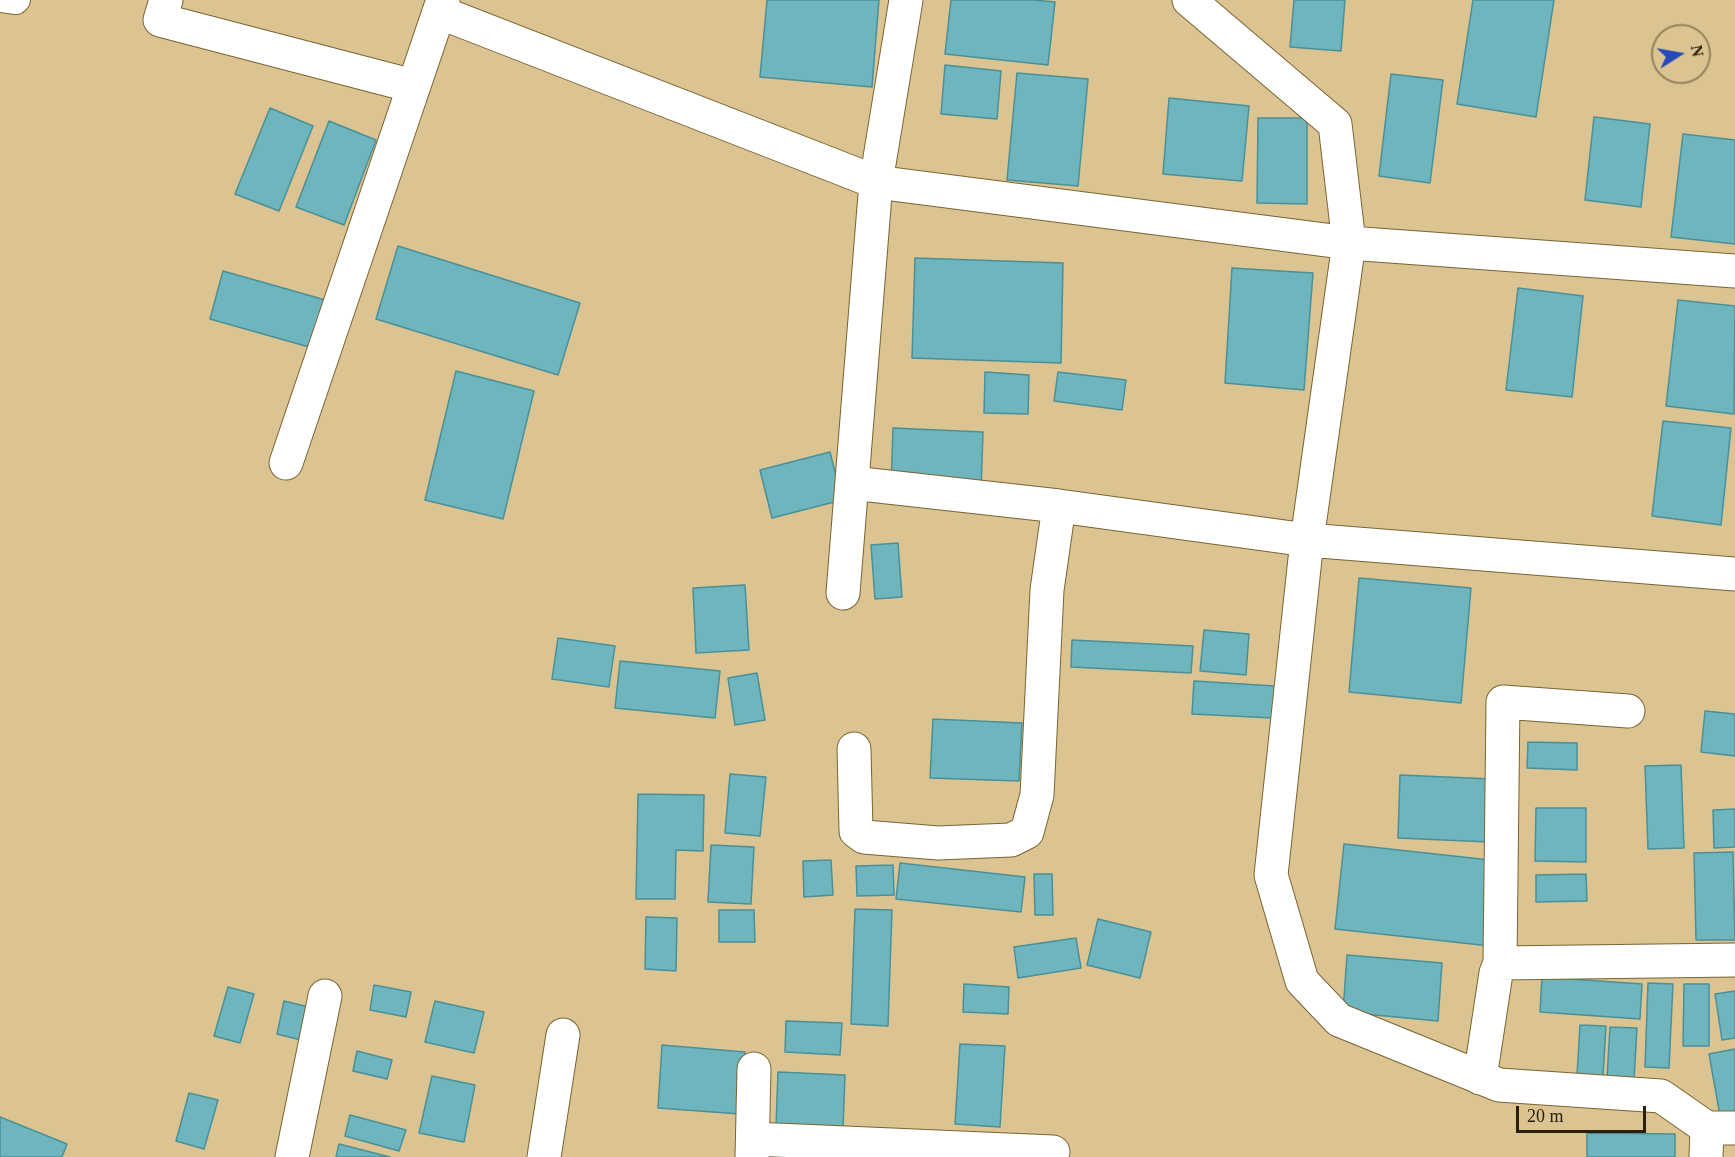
<!DOCTYPE html>
<style>
body{margin:0}
#map{position:relative;width:1735px;height:1157px;overflow:hidden;background:#dbc491;font-family:Georgia,serif}
canvas{display:block}
.north{position:absolute;left:1651px;top:24px;width:60px;height:60px;box-sizing:border-box;background:#dbc491;border:2px solid #94825c;border-radius:50%;rotate:79deg;font-size:16px;font-weight:700;line-height:24px;text-align:center;color:#29200c}
.north::after{content:'';display:block;margin:auto;width:21px;height:27px;background:#274ab9;clip-path:polygon(50% 0,100% 100%,50% 72%,0 100%)}
.scale{position:absolute;left:1516px;top:1106px;width:130px;height:27px;box-sizing:border-box;border:3px solid #29200c;border-top:0;padding-left:8px;font-size:18px;line-height:21px;white-space:nowrap;color:#29200c;-webkit-text-stroke:4px #dbc491;paint-order:stroke}
</style>
<div id="map">
<canvas width="1735" height="1157"></canvas>
<div class="north">N</div>
<div class="scale">20 m</div>
</div>
<script>
const ctx = document.querySelector('canvas').getContext('2d');
ctx.lineJoin = 'round';
function fillPath(path, color) {
  ctx.fillStyle = color;
  ctx.fill(path, 'evenodd');
}
function toPath(rows) {
  const path = new Path2D();
  for (const r of rows) {
    path.moveTo(r[0], r[1]);
    for (let i = 2; i < r.length; i += 2) path.lineTo(r[i], r[i + 1]);
  }
  return path;
}
function trace(path, color, width, dash) {
  ctx.strokeStyle = color;
  ctx.lineWidth = width;
  ctx.lineCap = dash ? 'butt' : 'round';
  ctx.setLineDash(dash || []);
  ctx.stroke(path);
}
const building = toPath([
 [767,0,879,0,872,87,760,77,767,0],
 [951,0,1034,0,1055,2,1048,65,945,54,951,0],
 [1294,0,1345,0,1341,51,1290,47,1294,0],
 [1473,0,1554,0,1536,117,1457,104,1473,0],
 [945,65,1001,71,997,119,941,114,945,65],
 [1017,73,1088,79,1078,186,1007,180,1017,73],
 [1391,74,1443,80,1430,183,1379,176,1391,74],
 [1169,98,1249,106,1242,181,1163,174,1169,98],
 [270,108,313,126,279,211,235,194,270,108],
 [1594,117,1650,124,1641,207,1585,200,1594,117],
 [1258,118,1307,118,1307,204,1257,203,1258,118],
 [329,121,376,140,344,225,296,207,329,121],
 [1683,134,1735,140,1735,244,1671,237,1683,134],
 [398,246,580,303,558,375,376,319,398,246],
 [915,258,1063,263,1061,363,912,358,915,258],
 [1232,268,1313,273,1304,390,1225,383,1232,268],
 [223,271,336,303,323,351,210,319,223,271],
 [1518,288,1583,296,1572,397,1506,390,1518,288],
 [1678,300,1735,306,1734,414,1666,406,1678,300],
 [456,371,534,391,503,519,425,500,456,371],
 [985,372,1029,375,1028,414,984,413,985,372],
 [1058,372,1126,380,1122,410,1054,401,1058,372],
 [1663,421,1731,428,1721,525,1652,516,1663,421],
 [893,428,983,432,981,490,891,486,893,428],
 [830,452,842,500,772,518,760,470,830,452],
 [898,543,902,597,875,599,871,545,898,543],
 [1359,578,1471,588,1461,703,1349,692,1359,578],
 [745,585,749,650,696,653,693,588,745,585],
 [1204,630,1249,634,1246,675,1200,671,1204,630],
 [558,638,615,646,609,687,552,679,558,638],
 [1072,640,1193,646,1191,673,1071,667,1072,640],
 [620,661,720,671,715,718,615,708,620,661],
 [757,673,765,720,735,725,728,678,757,673],
 [1194,681,1275,686,1273,718,1192,714,1194,681],
 [1705,711,1735,714,1735,756,1701,752,1705,711],
 [933,719,1022,723,1019,781,930,778,933,719],
 [1528,742,1577,743,1577,770,1527,768,1528,742],
 [1681,765,1684,848,1648,849,1645,766,1681,765],
 [730,774,766,777,760,836,725,833,730,774],
 [1400,775,1492,779,1489,842,1398,838,1400,775],
 [638,794,704,795,703,851,676,850,675,899,636,899,638,794],
 [1536,808,1586,808,1586,862,1535,861,1536,808],
 [1735,809,1735,847,1714,848,1713,810,1735,809],
 [1344,844,1499,861,1490,946,1335,929,1344,844],
 [711,845,754,847,751,904,708,902,711,845],
 [1733,852,1735,940,1696,940,1694,853,1733,852],
 [831,860,833,895,804,897,803,861,831,860],
 [900,863,1025,877,1021,912,896,899,900,863],
 [893,865,894,895,857,896,856,866,893,865],
 [1034,874,1052,874,1053,915,1035,915,1034,874],
 [1586,874,1587,901,1536,902,1536,875,1586,874],
 [855,909,892,910,888,1026,851,1024,855,909],
 [719,910,754,910,755,942,719,942,719,910],
 [646,917,677,918,676,971,645,969,646,917],
 [1098,919,1151,932,1140,978,1087,965,1098,919],
 [1076,938,1081,968,1018,978,1014,947,1076,938],
 [1347,955,1442,963,1438,1021,1343,1012,1347,955],
 [1542,977,1642,984,1640,1019,1540,1012,1542,977],
 [1648,983,1673,984,1669,1068,1645,1067,1648,983],
 [964,984,1009,987,1008,1014,963,1012,964,984],
 [1684,984,1709,984,1709,1046,1683,1046,1684,984],
 [374,985,411,992,406,1017,370,1010,374,985],
 [228,987,254,994,240,1043,214,1036,228,987],
 [1735,991,1735,1038,1722,1040,1715,994,1735,991],
 [284,1001,313,1008,305,1041,277,1034,284,1001],
 [435,1001,484,1012,474,1053,425,1042,435,1001],
 [786,1021,842,1023,840,1055,785,1052,786,1021],
 [1580,1025,1606,1026,1603,1076,1577,1075,1580,1025],
 [1610,1027,1637,1028,1634,1080,1607,1078,1610,1027],
 [960,1044,1005,1046,1000,1127,955,1124,960,1044],
 [662,1045,745,1052,740,1114,658,1108,662,1045],
 [1735,1049,1735,1119,1721,1121,1709,1054,1735,1049],
 [357,1051,392,1060,387,1079,353,1071,357,1051],
 [778,1072,845,1075,843,1128,776,1126,778,1072],
 [432,1076,475,1085,464,1142,419,1133,432,1076],
 [189,1093,218,1100,204,1149,176,1141,189,1093],
 [350,1115,406,1130,399,1151,345,1136,350,1115],
 [0,1117,67,1144,62,1157,0,1157,0,1117],
 [1587,1133,1675,1134,1675,1157,1587,1157,1587,1133],
 [339,1144,390,1157,336,1157,339,1144]
]);
fillPath(building, '#6fb5be');
trace(building, '#499098', 1.5);
const service = toPath([
 [0,0,16,2,18,0]
]);
const minor = toPath([
 [166,0,160,20,413,86],
 [1189,0,1335,124,1349,243,1307,540,1271,875,1302,981,1339,1020,1499,1085,1661,1096,1707,1128,1706,1157],
 [439,12,876,182,1349,243,1735,271],
 [286,463,443,0],
 [852,483,1059,506,1307,540,1735,574],
 [843,593,876,182,906,0],
 [854,749,856,831,864,837,938,843,1011,840,1027,832,1037,795,1047,590,1059,506],
 [1500,963,1503,702,1628,711],
 [1480,1078,1496,973,1500,963,1735,960],
 [1707,1128,1735,1128],
 [753,1139,1053,1152],
 [292,1157,325,996],
 [544,1157,563,1035],
 [752,1157,754,1069]
]);
trace(service, '#796433', 26);
trace(minor, '#796433', 35);
trace(service, '#fff', 24);
trace(minor, '#fff', 33);
</script>
